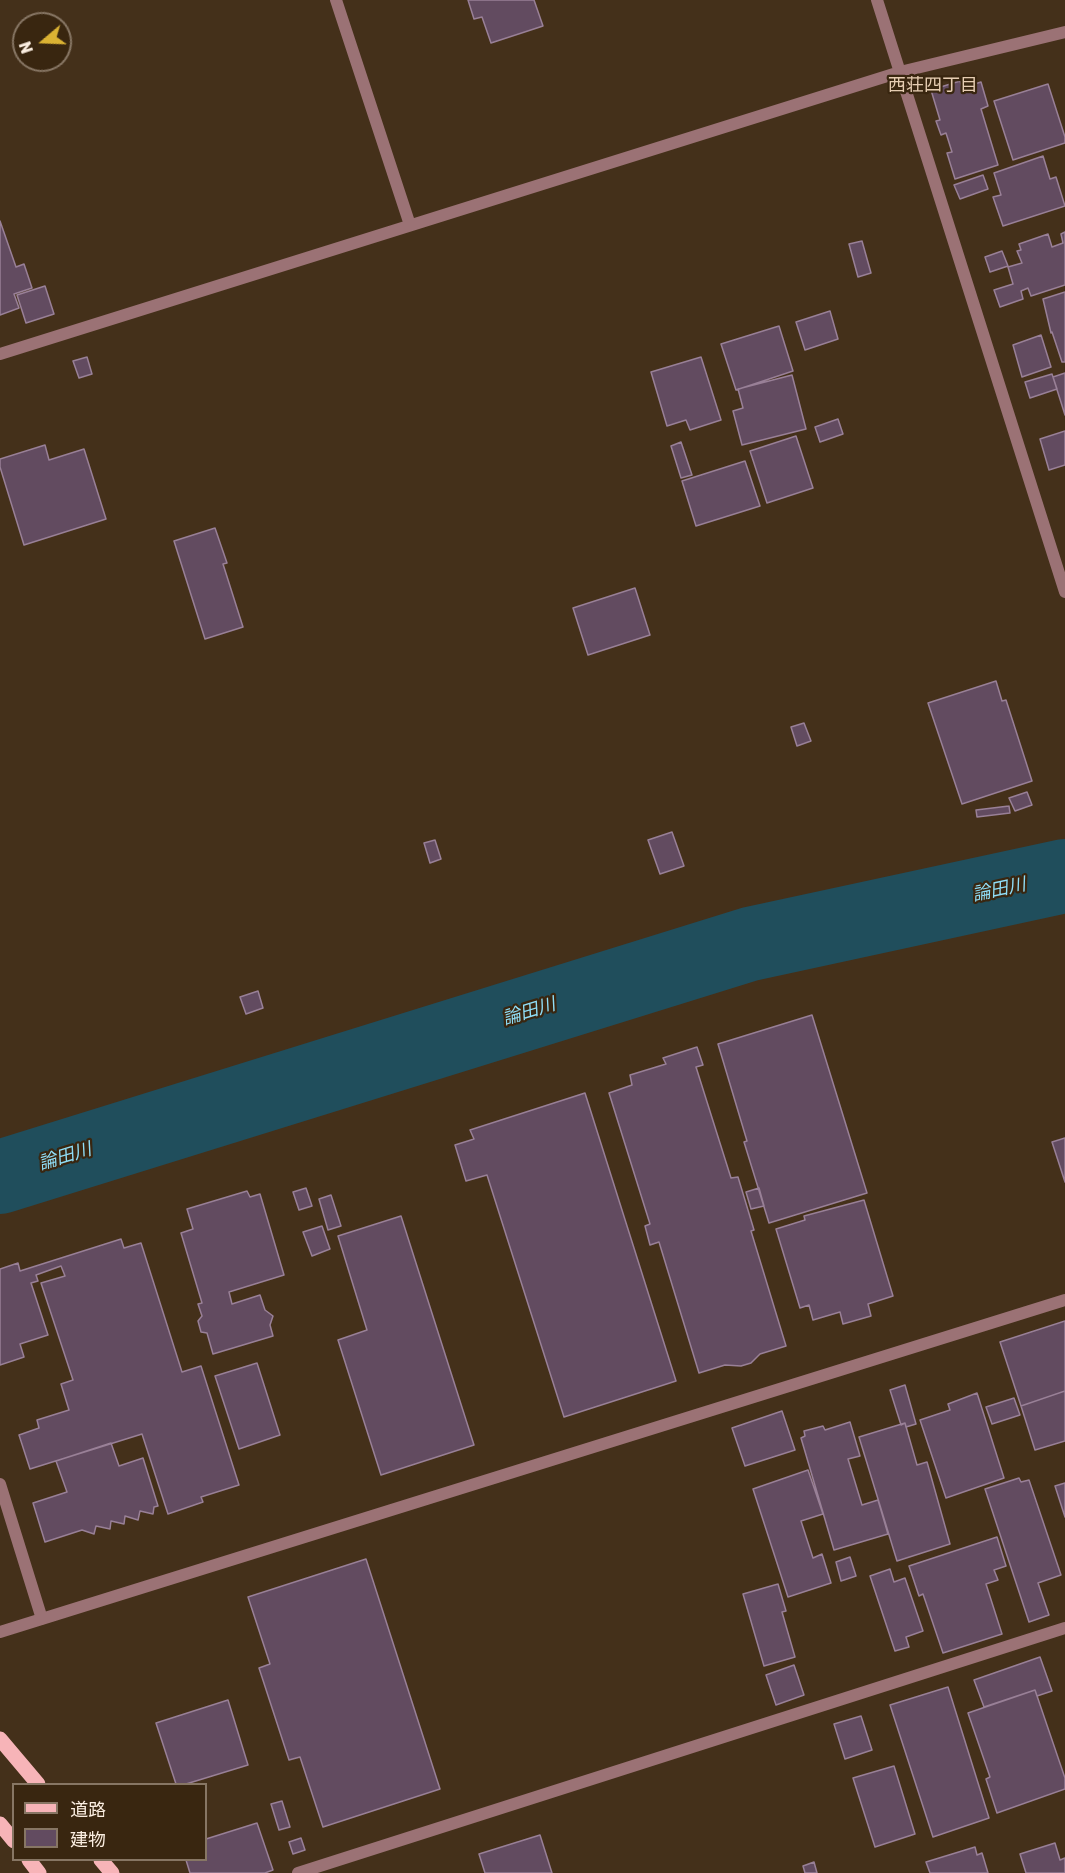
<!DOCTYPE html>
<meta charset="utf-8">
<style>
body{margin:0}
#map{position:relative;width:1065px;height:1873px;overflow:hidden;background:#44301a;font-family:Rubik,"Noto Sans JP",sans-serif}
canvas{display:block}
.legend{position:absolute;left:12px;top:1783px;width:195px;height:78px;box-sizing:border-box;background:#392610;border:2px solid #877664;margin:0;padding:8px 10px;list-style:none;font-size:18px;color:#fbeee1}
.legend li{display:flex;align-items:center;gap:12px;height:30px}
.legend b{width:30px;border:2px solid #877664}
.north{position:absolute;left:12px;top:12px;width:60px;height:60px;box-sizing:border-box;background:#392610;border:2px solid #877664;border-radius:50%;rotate:251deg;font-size:16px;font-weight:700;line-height:24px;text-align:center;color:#fbeee1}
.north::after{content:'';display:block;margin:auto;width:21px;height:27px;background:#dbb233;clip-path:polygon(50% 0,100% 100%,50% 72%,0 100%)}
</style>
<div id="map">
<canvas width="1065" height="1873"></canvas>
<ul class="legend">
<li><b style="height:8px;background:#f7b4b8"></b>道路</li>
<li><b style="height:16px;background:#624b60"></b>建物</li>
</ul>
<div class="north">N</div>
</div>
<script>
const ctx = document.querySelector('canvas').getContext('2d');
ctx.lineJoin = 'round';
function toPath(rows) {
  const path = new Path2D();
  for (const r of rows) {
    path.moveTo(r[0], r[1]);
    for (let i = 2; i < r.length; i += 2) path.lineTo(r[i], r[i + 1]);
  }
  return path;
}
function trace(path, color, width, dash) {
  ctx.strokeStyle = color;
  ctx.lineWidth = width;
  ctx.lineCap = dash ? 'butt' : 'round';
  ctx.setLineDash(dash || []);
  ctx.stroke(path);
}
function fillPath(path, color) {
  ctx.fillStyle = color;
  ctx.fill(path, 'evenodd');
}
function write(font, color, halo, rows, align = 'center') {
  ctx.font = font + ' Rubik,"Noto Sans JP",sans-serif';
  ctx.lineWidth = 4.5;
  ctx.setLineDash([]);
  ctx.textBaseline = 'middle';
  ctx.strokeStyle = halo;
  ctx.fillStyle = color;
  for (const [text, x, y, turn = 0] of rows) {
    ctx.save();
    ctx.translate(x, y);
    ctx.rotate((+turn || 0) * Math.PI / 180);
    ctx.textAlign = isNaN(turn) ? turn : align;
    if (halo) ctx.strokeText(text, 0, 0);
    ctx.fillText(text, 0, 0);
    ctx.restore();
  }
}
trace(toPath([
 [0,1177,750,944,1065,876]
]), '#204e5c', 74);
const building = toPath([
 [468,0,534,0,543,26,491,43,482,17,474,19,468,0],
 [960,81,962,88,981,82,988,106,981,109,998,165,955,179,947,153,952,152,946,133,941,135,936,121,940,120,931,90,960,81],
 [1048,84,1065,137,1065,143,1013,160,994,101,1048,84],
 [1043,156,1050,179,1056,177,1065,206,1003,226,993,197,1001,195,994,173,1043,156],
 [983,175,988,189,960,199,954,185,983,175],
 [0,221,16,267,24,264,32,288,14,294,19,308,0,315,0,221],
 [1065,232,1065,285,1031,296,1028,288,1021,291,1023,299,1000,307,994,290,1013,284,1008,267,1022,263,1017,251,1021,250,1019,244,1048,234,1052,247,1063,243,1061,234,1065,232],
 [862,241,871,273,858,277,849,244,862,241],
 [1002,251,1008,266,990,272,985,257,1002,251],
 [45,286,54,314,26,323,17,295,45,286],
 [1065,292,1065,362,1062,362,1052,332,1051,333,1043,299,1065,292],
 [830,311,838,339,805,350,796,322,830,311],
 [779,326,793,371,736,390,721,344,779,326],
 [1041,335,1051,367,1022,377,1013,345,1041,335],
 [87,357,92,374,79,378,73,361,87,357],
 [701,357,721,420,690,430,686,420,667,426,651,372,701,357],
 [1065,373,1065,415,1053,377,1065,373],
 [1052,374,1057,389,1030,398,1025,382,1052,374],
 [792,375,806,429,742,445,733,411,743,408,738,389,792,375],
 [838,419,843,434,820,442,815,427,838,419],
 [1065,431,1065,465,1049,470,1040,439,1065,431],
 [796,436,813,488,767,503,750,451,796,436],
 [681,442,692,475,681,478,671,446,681,442],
 [45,445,49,460,84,449,106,519,24,545,0,467,0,459,45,445],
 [745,461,760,506,696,526,682,481,745,461],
 [215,528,227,563,223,564,243,627,205,639,174,541,215,528],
 [635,588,650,635,588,655,573,608,635,588],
 [996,681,1002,701,1006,700,1032,781,962,804,928,703,996,681],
 [804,723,811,741,797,746,791,727,804,723],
 [1027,792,1032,805,1015,811,1009,798,1027,792],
 [1009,806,1010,813,977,817,976,810,1009,806],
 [672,832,684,866,660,874,648,840,672,832],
 [435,840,441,859,430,863,424,843,435,840],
 [258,991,263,1008,246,1014,240,997,258,991],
 [812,1015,867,1193,769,1223,744,1142,747,1141,718,1044,812,1015],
 [697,1047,703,1065,696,1067,731,1178,738,1177,754,1230,751,1231,786,1346,760,1354,751,1363,741,1366,725,1365,699,1373,659,1242,650,1245,645,1226,650,1224,609,1093,632,1085,630,1075,666,1064,663,1058,697,1047],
 [585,1093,676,1381,564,1417,487,1175,466,1181,455,1145,474,1139,470,1130,585,1093],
 [1065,1138,1065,1182,1052,1142,1065,1138],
 [306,1188,312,1206,299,1210,293,1192,306,1188],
 [759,1188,764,1206,751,1209,746,1192,759,1188],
 [247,1191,250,1197,260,1194,284,1275,229,1292,232,1304,260,1295,265,1310,273,1316,270,1325,273,1336,213,1354,207,1333,201,1332,198,1321,202,1316,198,1304,202,1303,181,1233,193,1229,187,1209,247,1191],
 [331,1195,341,1226,328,1230,319,1199,331,1195],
 [864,1200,893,1296,868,1304,871,1316,843,1324,840,1312,813,1320,809,1305,800,1308,776,1229,805,1220,804,1216,864,1200],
 [401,1216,474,1445,381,1475,338,1340,367,1330,338,1236,401,1216],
 [322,1226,330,1249,312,1256,303,1232,322,1226],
 [121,1239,124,1248,141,1243,182,1372,201,1366,239,1485,201,1497,203,1502,168,1514,142,1434,30,1469,19,1435,39,1428,37,1420,69,1410,61,1384,73,1380,41,1283,65,1276,61,1266,36,1275,38,1281,31,1283,48,1335,20,1344,24,1357,0,1365,0,1269,18,1263,20,1271,121,1239],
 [1065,1321,1065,1391,1021,1406,1000,1342,1065,1321],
 [257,1363,280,1435,239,1449,215,1376,257,1363],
 [905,1385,916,1424,906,1427,905,1423,901,1425,890,1390,905,1385],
 [1065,1391,1065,1441,1035,1450,1021,1406,1065,1391],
 [977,1393,1004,1478,946,1498,920,1420,950,1410,948,1404,977,1393],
 [1014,1398,1020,1415,992,1424,986,1407,1014,1398],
 [782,1411,795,1450,745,1466,732,1428,782,1411],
 [850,1422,860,1456,848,1459,862,1505,878,1500,888,1534,834,1550,801,1438,805,1436,804,1431,823,1426,825,1430,850,1422],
 [905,1423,917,1465,927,1462,950,1544,897,1561,859,1437,905,1423],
 [111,1443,119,1466,143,1458,158,1506,154,1507,153,1514,140,1511,138,1520,125,1516,124,1524,111,1521,110,1529,96,1526,94,1534,82,1530,45,1542,33,1503,67,1492,56,1461,111,1443],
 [808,1470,823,1514,801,1521,813,1558,822,1554,831,1583,788,1597,753,1489,808,1470],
 [1019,1478,1021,1482,1029,1480,1061,1575,1038,1583,1049,1615,1029,1622,985,1489,1019,1478],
 [1065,1483,1065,1517,1055,1486,1065,1483],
 [997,1537,1006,1566,994,1570,998,1580,986,1584,1002,1634,943,1653,923,1594,919,1596,909,1566,997,1537],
 [850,1557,856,1576,841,1581,836,1562,850,1557],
 [366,1559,440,1789,323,1827,300,1757,289,1760,259,1668,270,1664,248,1597,366,1559],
 [890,1569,894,1582,905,1578,923,1631,906,1637,909,1647,895,1651,870,1576,890,1569],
 [778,1584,786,1611,782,1612,795,1657,764,1666,743,1594,778,1584],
 [1040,1657,1052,1691,1037,1696,1035,1690,984,1707,974,1680,1040,1657],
 [794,1665,804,1695,776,1705,766,1675,794,1665],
 [948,1687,989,1818,933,1837,890,1705,948,1687],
 [1035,1690,1065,1778,1065,1789,997,1813,986,1779,990,1777,968,1713,1035,1690],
 [228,1700,248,1765,186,1784,176,1784,156,1723,228,1700],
 [861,1716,872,1750,845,1759,834,1724,861,1716],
 [894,1766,915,1834,875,1847,853,1778,894,1766],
 [282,1801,290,1827,279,1830,271,1804,282,1801],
 [257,1823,273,1870,265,1873,190,1873,186,1860,206,1860,206,1839,257,1823],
 [540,1835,552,1873,485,1873,479,1854,540,1835],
 [301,1838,305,1850,293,1854,289,1842,301,1838],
 [1055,1843,1060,1860,1065,1858,1065,1873,1026,1873,1020,1854,1055,1843],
 [975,1847,977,1855,982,1853,988,1873,930,1873,926,1862,975,1847],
 [814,1862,817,1873,805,1873,803,1866,814,1862]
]);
fillPath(building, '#624b60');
trace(building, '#998097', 1.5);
trace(toPath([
 [336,0,410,225],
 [877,0,1065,592],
 [0,354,900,72,1065,32],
 [0,1484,42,1619],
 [0,1632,1065,1300],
 [298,1873,1065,1628]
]), '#9b7275', 12);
trace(toPath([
 [0,1739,38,1784],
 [0,1824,14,1841],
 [29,1860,39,1873],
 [101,1860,112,1873]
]), '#f7b4b8', 15);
write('18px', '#e6cdb2', '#392610', [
 ["西荘四丁目",933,86]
]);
write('italic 18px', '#8fdef7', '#392610', [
 ["論田川",999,890,-12],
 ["論田川",529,1012,-17],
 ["論田川",65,1157,-17]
]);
</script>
